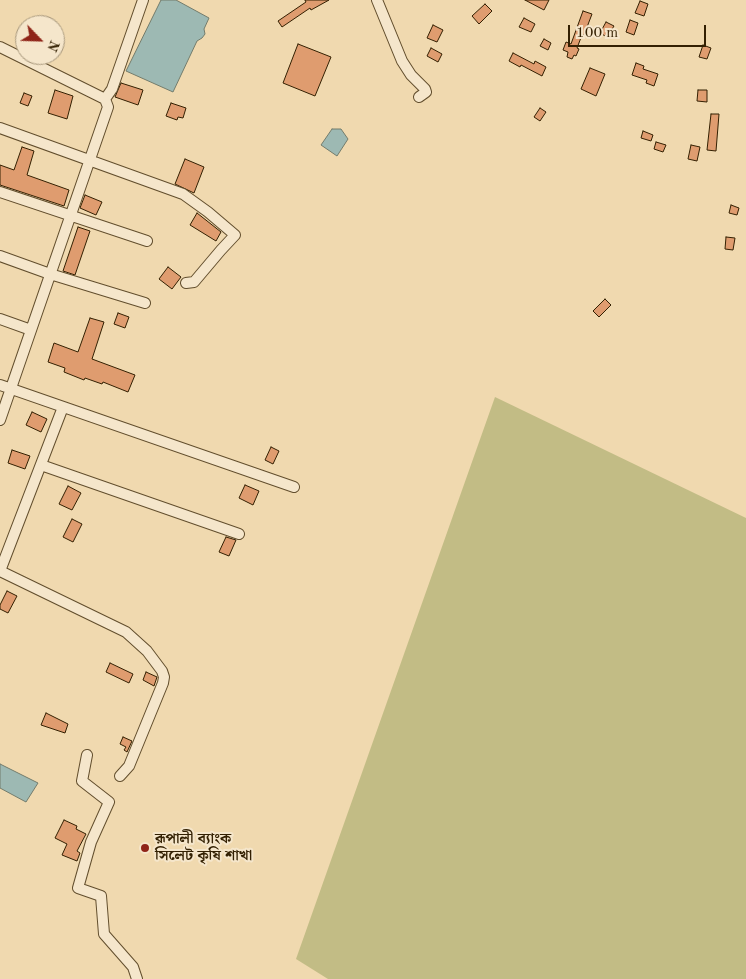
<!DOCTYPE html>
<meta charset="utf-8">
<style>
body{margin:0}
#map{position:relative;width:746px;height:979px;overflow:hidden;background:#f0d9af;font-family:"Old Standard TT",serif}
canvas{display:block}
.north{position:absolute;left:15px;top:15px;width:50px;height:50px;box-sizing:border-box;background:#f5e6cb;border:1px solid #a7977b;border-radius:50%;rotate:114deg;font-size:14px;font-weight:700;line-height:20px;text-align:center;color:#332002}
.north::after{content:'';display:block;margin:auto;width:18px;height:22px;background:#8f2418;clip-path:polygon(50% 0,100% 100%,50% 72%,0 100%)}
.scale{position:absolute;left:568px;top:25px;width:138px;height:22px;box-sizing:border-box;border:2px solid #332002;border-top:0;padding-left:6px;font-size:15px;line-height:18px;white-space:nowrap;color:#332002;-webkit-text-stroke:4px #f5e6cb;paint-order:stroke}
</style>
<div id="map">
<canvas width="746" height="979"></canvas>
<div class="north">N</div>
<div class="scale">100 m</div>
</div>
<script>
const ctx = document.querySelector('canvas').getContext('2d');
ctx.lineJoin = 'round';
function fillPath(path, color) {
  ctx.fillStyle = color;
  ctx.fill(path, 'evenodd');
}
function toPath(rows) {
  const path = new Path2D();
  for (const r of rows) {
    path.moveTo(r[0], r[1]);
    for (let i = 2; i < r.length; i += 2) path.lineTo(r[i], r[i + 1]);
  }
  return path;
}
function trace(path, color, width, dash) {
  ctx.strokeStyle = color;
  ctx.lineWidth = width;
  ctx.lineCap = dash ? 'butt' : 'round';
  ctx.setLineDash(dash || []);
  ctx.stroke(path);
}
function write(font, color, halo, rows, align = 'center') {
  ctx.font = font + ' "Old Standard TT","Noto Serif Bengali",serif';
  ctx.lineWidth = 4;
  ctx.setLineDash([]);
  ctx.textBaseline = 'middle';
  ctx.strokeStyle = halo;
  ctx.fillStyle = color;
  for (const [text, x, y, turn = 0] of rows) {
    ctx.save();
    ctx.translate(x, y);
    ctx.rotate((+turn || 0) * Math.PI / 180);
    ctx.textAlign = isNaN(turn) ? turn : align;
    if (halo) ctx.strokeText(text, 0, 0);
    ctx.fillText(text, 0, 0);
    ctx.restore();
  }
}
fillPath(toPath([
 [495,397,746,518,746,979,328,979,296,959]
]), '#c2bc85');
const water = toPath([
 [161,0,176,0,209,18,204,29,205,34,202,38,197,41,173,92,126,71,161,0],
 [332,129,341,129,348,139,337,156,321,145,332,129],
 [0,764,38,783,26,802,0,788,0,764]
]);
fillPath(water, '#9db9b3');
trace(water, '#737c6c', 1);
const building = toPath([
 [305,0,329,0,311,10,310,8,282,27,278,21,306,2,305,0],
 [525,0,549,0,544,10,525,0],
 [640,1,648,4,644,16,635,13,640,1],
 [485,4,492,11,479,24,472,16,485,4],
 [583,11,592,14,584,35,582,35,577,48,579,49,576,56,574,55,572,59,567,57,568,52,563,50,566,42,571,44,583,11],
 [524,18,535,24,531,32,519,27,524,18],
 [630,20,638,23,634,35,626,32,630,20],
 [606,22,614,26,607,37,600,33,606,22],
 [433,25,443,30,437,42,427,38,433,25],
 [544,39,551,43,548,50,540,46,544,39],
 [298,44,331,57,315,96,283,83,298,44],
 [703,45,711,48,707,59,699,57,703,45],
 [431,48,442,54,438,62,427,56,431,48],
 [513,53,534,64,535,61,546,67,542,76,521,65,520,67,509,61,513,53],
 [636,63,644,66,643,69,658,74,654,86,646,83,647,80,632,75,636,63],
 [590,68,605,74,596,96,581,89,590,68],
 [121,83,143,90,138,105,115,97,121,83],
 [55,90,73,96,67,119,48,113,55,90],
 [698,90,707,90,707,102,697,101,698,90],
 [24,93,32,96,28,106,20,103,24,93],
 [171,103,186,108,183,118,178,117,177,120,166,116,171,103],
 [540,108,546,112,540,121,534,117,540,108],
 [711,114,719,114,716,151,707,150,711,114],
 [643,131,653,135,651,141,641,138,643,131],
 [656,142,666,145,663,152,654,149,656,142],
 [691,145,700,147,697,161,688,159,691,145],
 [22,147,34,151,27,175,69,190,64,206,0,185,0,165,14,170,22,147],
 [185,159,204,167,194,193,175,184,185,159],
 [85,195,102,202,96,215,80,208,85,195],
 [731,205,739,208,737,215,729,213,731,205],
 [197,213,221,232,216,241,190,225,197,213],
 [78,227,90,231,75,275,63,271,78,227],
 [726,237,735,238,733,250,725,249,726,237],
 [168,267,181,277,172,289,159,279,168,267],
 [605,299,611,305,599,317,593,311,605,299],
 [118,313,129,317,125,328,114,324,118,313],
 [90,318,104,322,92,359,135,375,128,392,103,382,102,384,85,378,84,380,64,372,65,368,48,362,54,343,78,352,90,318],
 [32,412,47,419,41,432,26,425,32,412],
 [271,447,279,451,273,464,265,460,271,447],
 [12,450,30,456,25,469,8,463,12,450],
 [245,485,259,491,253,505,239,498,245,485],
 [68,486,81,493,72,510,59,504,68,486],
 [72,519,82,524,73,542,63,537,72,519],
 [226,537,236,540,229,556,219,552,226,537],
 [7,591,17,596,8,613,0,609,0,605,7,591],
 [110,663,133,674,129,683,106,672,110,663],
 [146,672,157,677,154,686,143,680,146,672],
 [46,713,68,724,65,733,41,725,46,713],
 [123,737,132,741,127,752,124,750,126,747,120,744,123,737],
 [64,820,77,826,76,829,86,834,77,851,80,853,77,861,62,855,67,844,55,838,64,820]
]);
fillPath(building, '#df9c6f');
trace(building, '#332002', 1);
const street = toPath([
 [377,0,402,61,411,75,425,89,426,92,419,97],
 [0,47,105,99,108,107,0,420],
 [105,99,112,89,143,0],
 [0,128,183,194,208,212,235,235,221,250,194,282,186,283],
 [0,192,147,241],
 [0,256,50,274,145,303],
 [0,319,31,330],
 [0,385,294,487],
 [41,465,239,534],
 [0,571,126,632,147,651,162,671,164,677,163,683,129,766,120,776],
 [0,571,63,407],
 [87,755,82,781,109,802,91,842,78,888,101,896,104,934,133,967,137,979]
]);
trace(street, '#624e2d', 12);
trace(street, '#f5e6cb', 10);
for (const [x, y, r, color] of [
 [145,848,5,"#8f2418"]
]) {
  const dot = new Path2D();
  dot.arc(x, y, r, 0, 2 * Math.PI);
  ctx.fillStyle = color;
  ctx.fill(dot);
  trace(dot, '#f5e6cb', 2);
}
write('bold 15px', '#332002', '#f5e6cb', [
 ["রূপালী ব্যাংক",155,839],
 ["সিলেট কৃষি শাখা",155,856]
], 'left');
</script>
